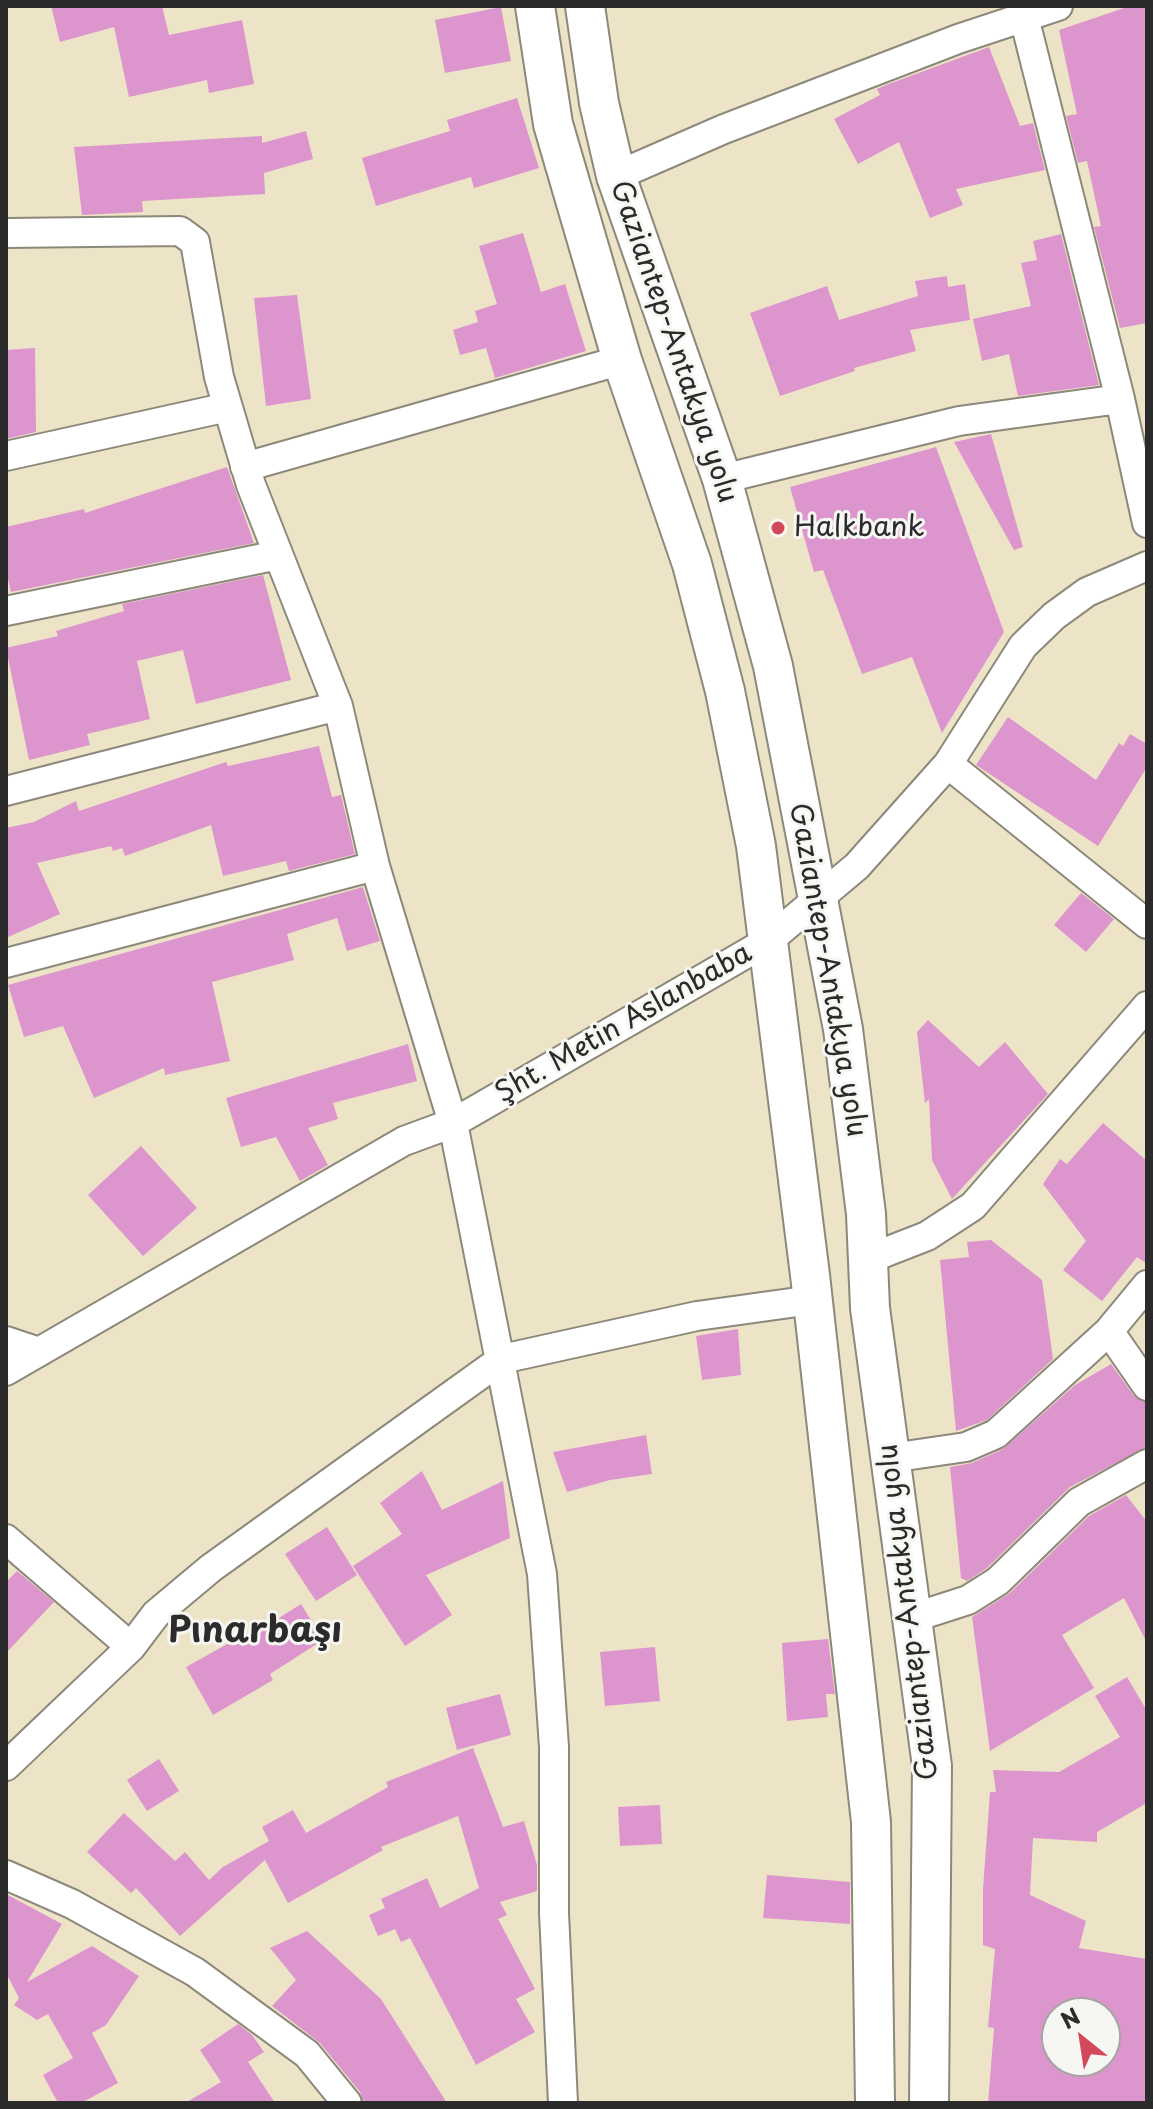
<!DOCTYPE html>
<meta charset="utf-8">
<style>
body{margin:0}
#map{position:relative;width:1153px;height:2109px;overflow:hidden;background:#ede4c8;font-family:"Playpen Sans",sans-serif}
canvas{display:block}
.frame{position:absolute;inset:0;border:8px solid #2b2b2b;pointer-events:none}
.north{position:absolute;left:1041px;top:1997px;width:80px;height:80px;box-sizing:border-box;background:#f6f6f2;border:2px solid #a5a5a2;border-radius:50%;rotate:330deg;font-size:22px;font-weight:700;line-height:32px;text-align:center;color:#2b2b2b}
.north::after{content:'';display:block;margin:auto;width:28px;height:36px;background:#d1495b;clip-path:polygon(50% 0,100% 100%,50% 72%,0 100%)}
</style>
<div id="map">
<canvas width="1153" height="2109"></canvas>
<div class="frame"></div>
<div class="north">N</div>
</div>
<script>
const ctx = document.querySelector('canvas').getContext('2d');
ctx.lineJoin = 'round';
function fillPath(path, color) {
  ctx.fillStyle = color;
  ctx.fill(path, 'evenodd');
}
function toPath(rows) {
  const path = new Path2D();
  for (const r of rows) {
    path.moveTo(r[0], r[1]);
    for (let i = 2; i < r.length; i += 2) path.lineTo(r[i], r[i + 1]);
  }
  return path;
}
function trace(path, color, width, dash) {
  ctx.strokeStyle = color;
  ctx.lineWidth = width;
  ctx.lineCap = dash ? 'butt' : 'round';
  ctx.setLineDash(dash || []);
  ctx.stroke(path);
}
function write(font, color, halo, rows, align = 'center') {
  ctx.font = font + ' "Playpen Sans",sans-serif';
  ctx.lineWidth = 6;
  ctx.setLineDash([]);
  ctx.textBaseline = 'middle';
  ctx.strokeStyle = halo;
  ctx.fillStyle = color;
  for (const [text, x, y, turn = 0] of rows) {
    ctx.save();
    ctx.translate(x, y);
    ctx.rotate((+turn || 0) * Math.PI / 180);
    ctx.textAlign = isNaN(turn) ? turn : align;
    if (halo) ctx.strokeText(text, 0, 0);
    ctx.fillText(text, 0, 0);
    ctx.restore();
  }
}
fillPath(toPath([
 [51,6,162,6,169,35,242,20,254,84,209,93,207,80,129,97,114,27,60,42],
 [1130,6,1147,6,1147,323,1120,328,1094,227,1101,226,1087,161,1078,163,1066,116,1077,114,1059,30],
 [501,7,511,61,445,73,435,20],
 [989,47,1020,126,1033,123,1045,170,956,189,963,205,930,218,899,142,858,164,834,119,880,95,877,89,886,85],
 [517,98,539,168,474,188,471,177,376,206,362,158,450,131,447,120],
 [306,131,313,159,264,173,265,194,142,201,143,212,82,215,74,147,262,136,262,143],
 [523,233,541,292,565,284,586,351,495,378,486,348,460,355,453,330,478,322,475,311,497,304,479,246],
 [1061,234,1099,385,1018,396,1009,354,982,361,973,319,1031,306,1021,263,1037,260,1033,241],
 [947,276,948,287,965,284,970,320,910,330,916,351,854,368,855,371,780,396,750,313,827,286,839,320,918,296,915,281],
 [297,295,311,399,266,406,254,298],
 [35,348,36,432,6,439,6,350],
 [991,434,1023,547,1014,550,954,442],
 [936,447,1004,632,942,733,912,657,862,674,823,570,814,572,790,487],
 [227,467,254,543,11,592,6,570,6,527,84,509,85,513],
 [263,575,291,680,196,704,183,650,137,661,150,719,87,734,90,745,29,760,6,648,58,636,56,631,124,611,122,604],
 [1008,717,1096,780,1119,743,1123,746,1130,734,1147,744,1147,767,1098,846,976,765],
 [319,746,332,797,341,795,355,854,289,871,286,861,223,876,211,825,125,856,122,848,113,851,111,846,37,863,60,914,6,938,6,828,34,822,76,801,79,811,226,762,228,766],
 [363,887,380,941,347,951,337,918,287,934,294,960,212,982,230,1061,165,1075,164,1068,94,1098,63,1026,24,1037,8,985],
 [1081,893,1114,919,1086,952,1054,925],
 [928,1020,979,1067,1005,1042,1048,1094,952,1199,932,1160,929,1099,925,1103,917,1032],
 [408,1044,417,1081,333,1103,338,1119,308,1128,328,1165,300,1181,276,1137,241,1147,226,1098],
 [1103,1123,1147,1161,1147,1264,1137,1257,1102,1301,1063,1270,1086,1241,1043,1184,1060,1159,1067,1164],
 [141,1146,197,1208,143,1256,88,1195],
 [991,1240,1042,1280,1053,1359,987,1420,956,1431,940,1260,969,1257,967,1242],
 [738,1329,741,1375,702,1380,696,1336],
 [1111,1364,1134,1396,1147,1403,1147,1447,1070,1487,987,1568,967,1581,961,1578,950,1467,972,1463,1003,1449,1075,1385],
 [646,1435,652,1474,610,1480,567,1492,553,1452],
 [422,1471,442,1510,503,1481,510,1538,426,1575,452,1615,405,1646,353,1566,402,1534,380,1503],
 [1126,1495,1147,1522,1147,1643,1124,1598,1062,1635,1094,1688,990,1751,972,1617,1010,1593,1089,1516],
 [327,1527,357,1575,316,1601,285,1554],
 [17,1571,54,1602,6,1653,6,1582],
 [301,1604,323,1640,270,1674,273,1680,213,1715,186,1667,247,1633,249,1637],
 [828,1639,835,1694,826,1694,828,1717,787,1721,782,1643],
 [655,1647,660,1701,605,1706,600,1652],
 [1127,1677,1147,1711,1147,1803,1097,1832,1097,1842,1033,1838,1030,1895,1086,1921,1079,1948,1147,1959,1147,2103,988,2103,994,2028,988,2027,995,1949,983,1945,983,1889,990,1792,996,1792,993,1770,1059,1772,1120,1737,1095,1696],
 [1057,2013,1105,2013,1105,2061,1057,2061],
 [500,1694,511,1735,457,1750,446,1708],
 [473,1748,503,1827,524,1821,537,1865,537,1891,500,1902,507,1915,498,1919,535,1989,516,1999,535,2032,476,2065,410,1938,401,1942,395,1929,378,1936,369,1915,385,1908,381,1899,427,1878,440,1908,479,1888,458,1816,381,1847,383,1850,288,1903,265,1860,180,1936,136,1888,131,1893,87,1852,124,1813,175,1861,185,1852,209,1880,223,1867,269,1841,262,1827,293,1810,306,1833,388,1787,386,1782],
 [159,1759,179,1791,147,1811,127,1780],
 [660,1805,662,1844,620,1846,618,1807],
 [767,1875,850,1882,850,1924,763,1918],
 [6,1894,62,1924,27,1982,92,1946,139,1976,106,2025,92,2033,118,2083,81,2103,58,2103,43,2075,73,2058,48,2014,37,2020,14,2005,19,1998,6,1973],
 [307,1931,381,1999,447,2103,364,2103,360,2092,320,2043,272,2006,296,1980,270,1948],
 [238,2024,252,2035,264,2052,248,2062,275,2103,185,2103,221,2082,200,2050]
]), '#dc96cd');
const minor = toPath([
 [1024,17,1120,399,1147,523],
 [616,176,724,129,958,39,1058,6],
 [6,233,180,231,195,242,219,377,251,485,338,706,375,866,453,1123,542,1574,554,1747,554,1913,563,2103],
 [6,456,228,407],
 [245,467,622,360],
 [722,479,959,421,1120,399],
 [6,611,278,555],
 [948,764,1147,924],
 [6,791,338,706],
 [6,963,375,866],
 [868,1259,927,1236,973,1206,1147,1006],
 [1109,1331,1147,1386],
 [6,1341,39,1352],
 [6,1371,404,1141,453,1123,768,941,857,866,948,764,1023,646,1054,616,1087,592,1147,566],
 [891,1458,966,1447,996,1434,1109,1331,1147,1285],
 [6,1539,131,1647],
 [912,1618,968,1600,998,1581,1079,1502,1147,1464],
 [6,1766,131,1647,156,1614,211,1568,502,1359,697,1316,812,1300],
 [6,1875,72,1904,195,1972,307,2054,347,2103]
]);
const secondary = toPath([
 [535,6,553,124,622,360,692,564,725,691,756,846,810,1275,871,1822,875,2103],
 [585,6,599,103,616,176,722,479,773,666,843,1029,866,1214,870,1308,932,1766,929,2103]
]);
trace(minor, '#8c887a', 32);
trace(secondary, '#8c887a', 42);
trace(minor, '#fff', 28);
trace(secondary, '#fff', 38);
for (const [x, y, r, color] of [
 [778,528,8,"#d1495b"]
]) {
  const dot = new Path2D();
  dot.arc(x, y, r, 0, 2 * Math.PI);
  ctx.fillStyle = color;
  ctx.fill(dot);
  trace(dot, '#f6f6f2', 3);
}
write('28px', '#2b2b2b', '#f6f6f2', [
 ["Gaziantep-Antakya yolu",673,342,71],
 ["Gaziantep-Antakya yolu",827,970,80],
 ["Şht. Metin Aslanbaba",624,1024,-30],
 ["Gaziantep-Antakya yolu",909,1612,-97]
]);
write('28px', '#2b2b2b', '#f6f6f2', [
 ["Halkbank",794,528]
], 'left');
write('bold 36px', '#2b2b2b', '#f6f6f2', [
 ["Pınarbaşı",255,1632]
]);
</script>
